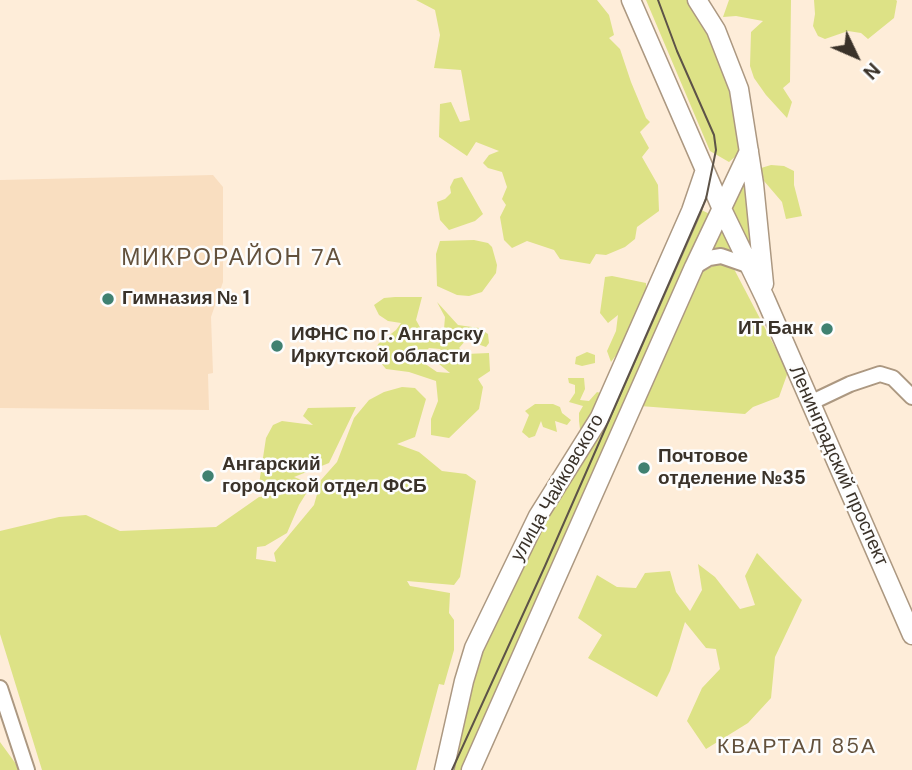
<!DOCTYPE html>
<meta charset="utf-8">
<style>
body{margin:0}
#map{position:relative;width:912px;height:770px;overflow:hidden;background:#feedd9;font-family:"DM Sans",sans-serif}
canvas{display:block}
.north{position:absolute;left:821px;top:21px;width:70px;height:70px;-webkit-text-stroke:5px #fdfdfd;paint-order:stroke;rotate:134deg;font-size:19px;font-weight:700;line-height:28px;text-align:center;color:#3a3229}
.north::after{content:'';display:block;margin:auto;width:24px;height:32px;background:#3a3229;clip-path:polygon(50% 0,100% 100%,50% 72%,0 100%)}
</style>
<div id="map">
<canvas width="912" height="770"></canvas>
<div class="north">N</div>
</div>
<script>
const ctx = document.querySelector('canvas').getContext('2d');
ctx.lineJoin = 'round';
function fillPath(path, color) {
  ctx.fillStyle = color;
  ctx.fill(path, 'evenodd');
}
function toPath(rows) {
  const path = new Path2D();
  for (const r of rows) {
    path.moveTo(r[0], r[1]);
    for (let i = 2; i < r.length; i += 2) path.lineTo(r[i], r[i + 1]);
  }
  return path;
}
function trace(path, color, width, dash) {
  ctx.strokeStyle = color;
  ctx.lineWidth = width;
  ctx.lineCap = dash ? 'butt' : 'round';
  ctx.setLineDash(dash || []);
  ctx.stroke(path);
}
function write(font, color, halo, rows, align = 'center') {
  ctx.font = font + ' "DM Sans",sans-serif';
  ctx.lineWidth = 5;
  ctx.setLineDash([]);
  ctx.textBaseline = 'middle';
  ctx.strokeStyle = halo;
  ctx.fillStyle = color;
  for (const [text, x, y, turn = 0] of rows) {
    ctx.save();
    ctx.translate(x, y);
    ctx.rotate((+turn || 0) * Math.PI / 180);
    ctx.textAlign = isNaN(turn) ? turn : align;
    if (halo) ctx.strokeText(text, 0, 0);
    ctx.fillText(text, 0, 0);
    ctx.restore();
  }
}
fillPath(toPath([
 [213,175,223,187,223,282,211,317,213,373,208,374,209,410,0,408,0,180]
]), '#f9dec0');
fillPath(toPath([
 [416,0,597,0,609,15,614,35,609,38,620,49,631,82,646,118,650,122,640,132,649,148,642,157,658,185,659,211,637,227,635,239,625,247,606,255,596,254,590,264,560,259,554,250,527,241,512,248,504,240,500,217,506,205,502,199,507,187,502,172,488,168,483,163,489,155,499,151,476,142,467,156,439,137,440,104,451,102,460,122,470,120,461,70,434,68,440,35,435,10],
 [646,0,691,0,704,21,727,78,744,149,729,162,710,151],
 [729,0,791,0,790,82,783,88,792,102,787,118,766,95,754,78,750,66,751,32,763,21,736,16,723,17],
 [814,0,896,0,897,1,894,18,868,39,861,33,848,31,825,39,818,36,813,26,815,14],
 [771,165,784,166,794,171,794,185,802,216,786,219,782,202,764,181,761,168],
 [746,167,757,270,728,207],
 [462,177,483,214,475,221,449,230,440,220,437,202,445,199,451,193,450,187,454,179],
 [699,209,712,215,465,770,450,770,476,663,492,626],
 [721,220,739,254,721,250,706,253],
 [474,240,488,243,492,247,497,265,496,273,482,292,469,296,457,295,437,286,436,254,440,241],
 [718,263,734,269,788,372,779,397,753,407,745,414,640,406,696,276],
 [612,276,646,283,646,293,632,320,622,347,611,362,607,351,616,331,618,315,608,323,600,313,605,277],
 [395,297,422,297,416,320,421,329,427,332,444,329,445,317,437,302,458,325,479,328,488,334,489,343,486,347,466,340,459,348,466,354,489,353,490,371,478,379,483,387,479,409,449,438,431,435,431,419,438,401,436,381,409,372,386,369,375,356,378,344,396,330,401,323,388,321,379,315,374,305,384,298],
 [429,348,440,349,446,356,439,364,450,373,437,372,418,359],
 [587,352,595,355,595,363,582,366,575,364,576,357],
 [568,378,584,378,585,389,580,400,589,401,597,392,604,394,585,428,580,429,579,421,579,413,583,406,569,402,575,393,575,385,569,383],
 [402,387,415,388,426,399,415,437,397,444,419,452,442,471,466,474,476,481,460,577,454,585,407,581,410,586,450,593,449,613,454,620,454,650,444,685,439,684,416,770,42,770,0,634,0,531,59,517,86,515,120,531,216,527,259,497,281,495,280,492,259,484,266,438,273,425,282,421,313,425,303,416,308,408,356,407,329,463,294,477,312,484,299,505,287,533,265,546,257,547,256,559,276,562,274,553,314,505,321,480,337,462,354,418,369,400,384,392],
 [535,404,553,404,560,407,562,413,571,420,567,425,555,421,557,432,543,427,541,421,535,436,529,438,522,432,529,415,525,411],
 [757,553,802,600,775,657,771,698,748,723,706,749,687,721,702,688,720,669,716,649,706,648,685,622,670,671,657,697,588,658,602,635,578,618,597,575,617,587,636,588,645,573,670,571,676,592,690,611,702,590,698,564,715,577,740,609,755,605,745,576],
 [0,742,16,764,18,770,0,770]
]), '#dde286');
const minor = toPath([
 [694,267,709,258,721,256,750,266],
 [810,403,850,384,880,374,893,378,912,397],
 [0,688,27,770]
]);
const major = toPath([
 [631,0,721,207,765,298,912,635],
 [697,0,716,30,739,89,754,184,764,284],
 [444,770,464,681,474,648,538,516,600,417,691,211,705,170],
 [471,770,694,267,749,151]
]);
trace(minor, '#ac9881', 18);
trace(major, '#ac9881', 21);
trace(minor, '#fff', 14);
trace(major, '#fff', 18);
trace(toPath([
 [452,770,545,566,706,199,716,150,714,135,677,51,658,0]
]), '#5d5348', 2);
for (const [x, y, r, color] of [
 [108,299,7,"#408171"],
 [827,329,7,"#408171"],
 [277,346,7,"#408171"],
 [644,468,7,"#408171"],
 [208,476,7,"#408171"]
]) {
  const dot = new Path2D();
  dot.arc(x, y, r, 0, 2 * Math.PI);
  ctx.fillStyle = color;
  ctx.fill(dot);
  trace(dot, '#fdfdfd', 2.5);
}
write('bold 19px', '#3a3229', '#fdfdfd', [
 ["Гимназия № 1",122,299],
 ["ИТ Банк",813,329,"right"],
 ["ИФНС по г. Ангарску",291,335],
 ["Иркутской области",291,357],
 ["Почтовое",658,457],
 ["отделение №35",658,479],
 ["Ангарский",222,465],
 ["городской отдел ФСБ",222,487]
], 'left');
write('19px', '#3a3229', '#fdfdfd', [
 ["Ленинградский проспект",838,466,66],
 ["улица Чайковского",558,488,-60]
]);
ctx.letterSpacing = '2px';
write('21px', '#63513c', '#fdfdfd', [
 ["КВАРТАЛ 85А",797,747]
]);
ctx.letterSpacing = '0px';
ctx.letterSpacing = '2px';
write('23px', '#63513c', '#fdfdfd', [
 ["МИКРОРАЙОН 7А",232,259]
]);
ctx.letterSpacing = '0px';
</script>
